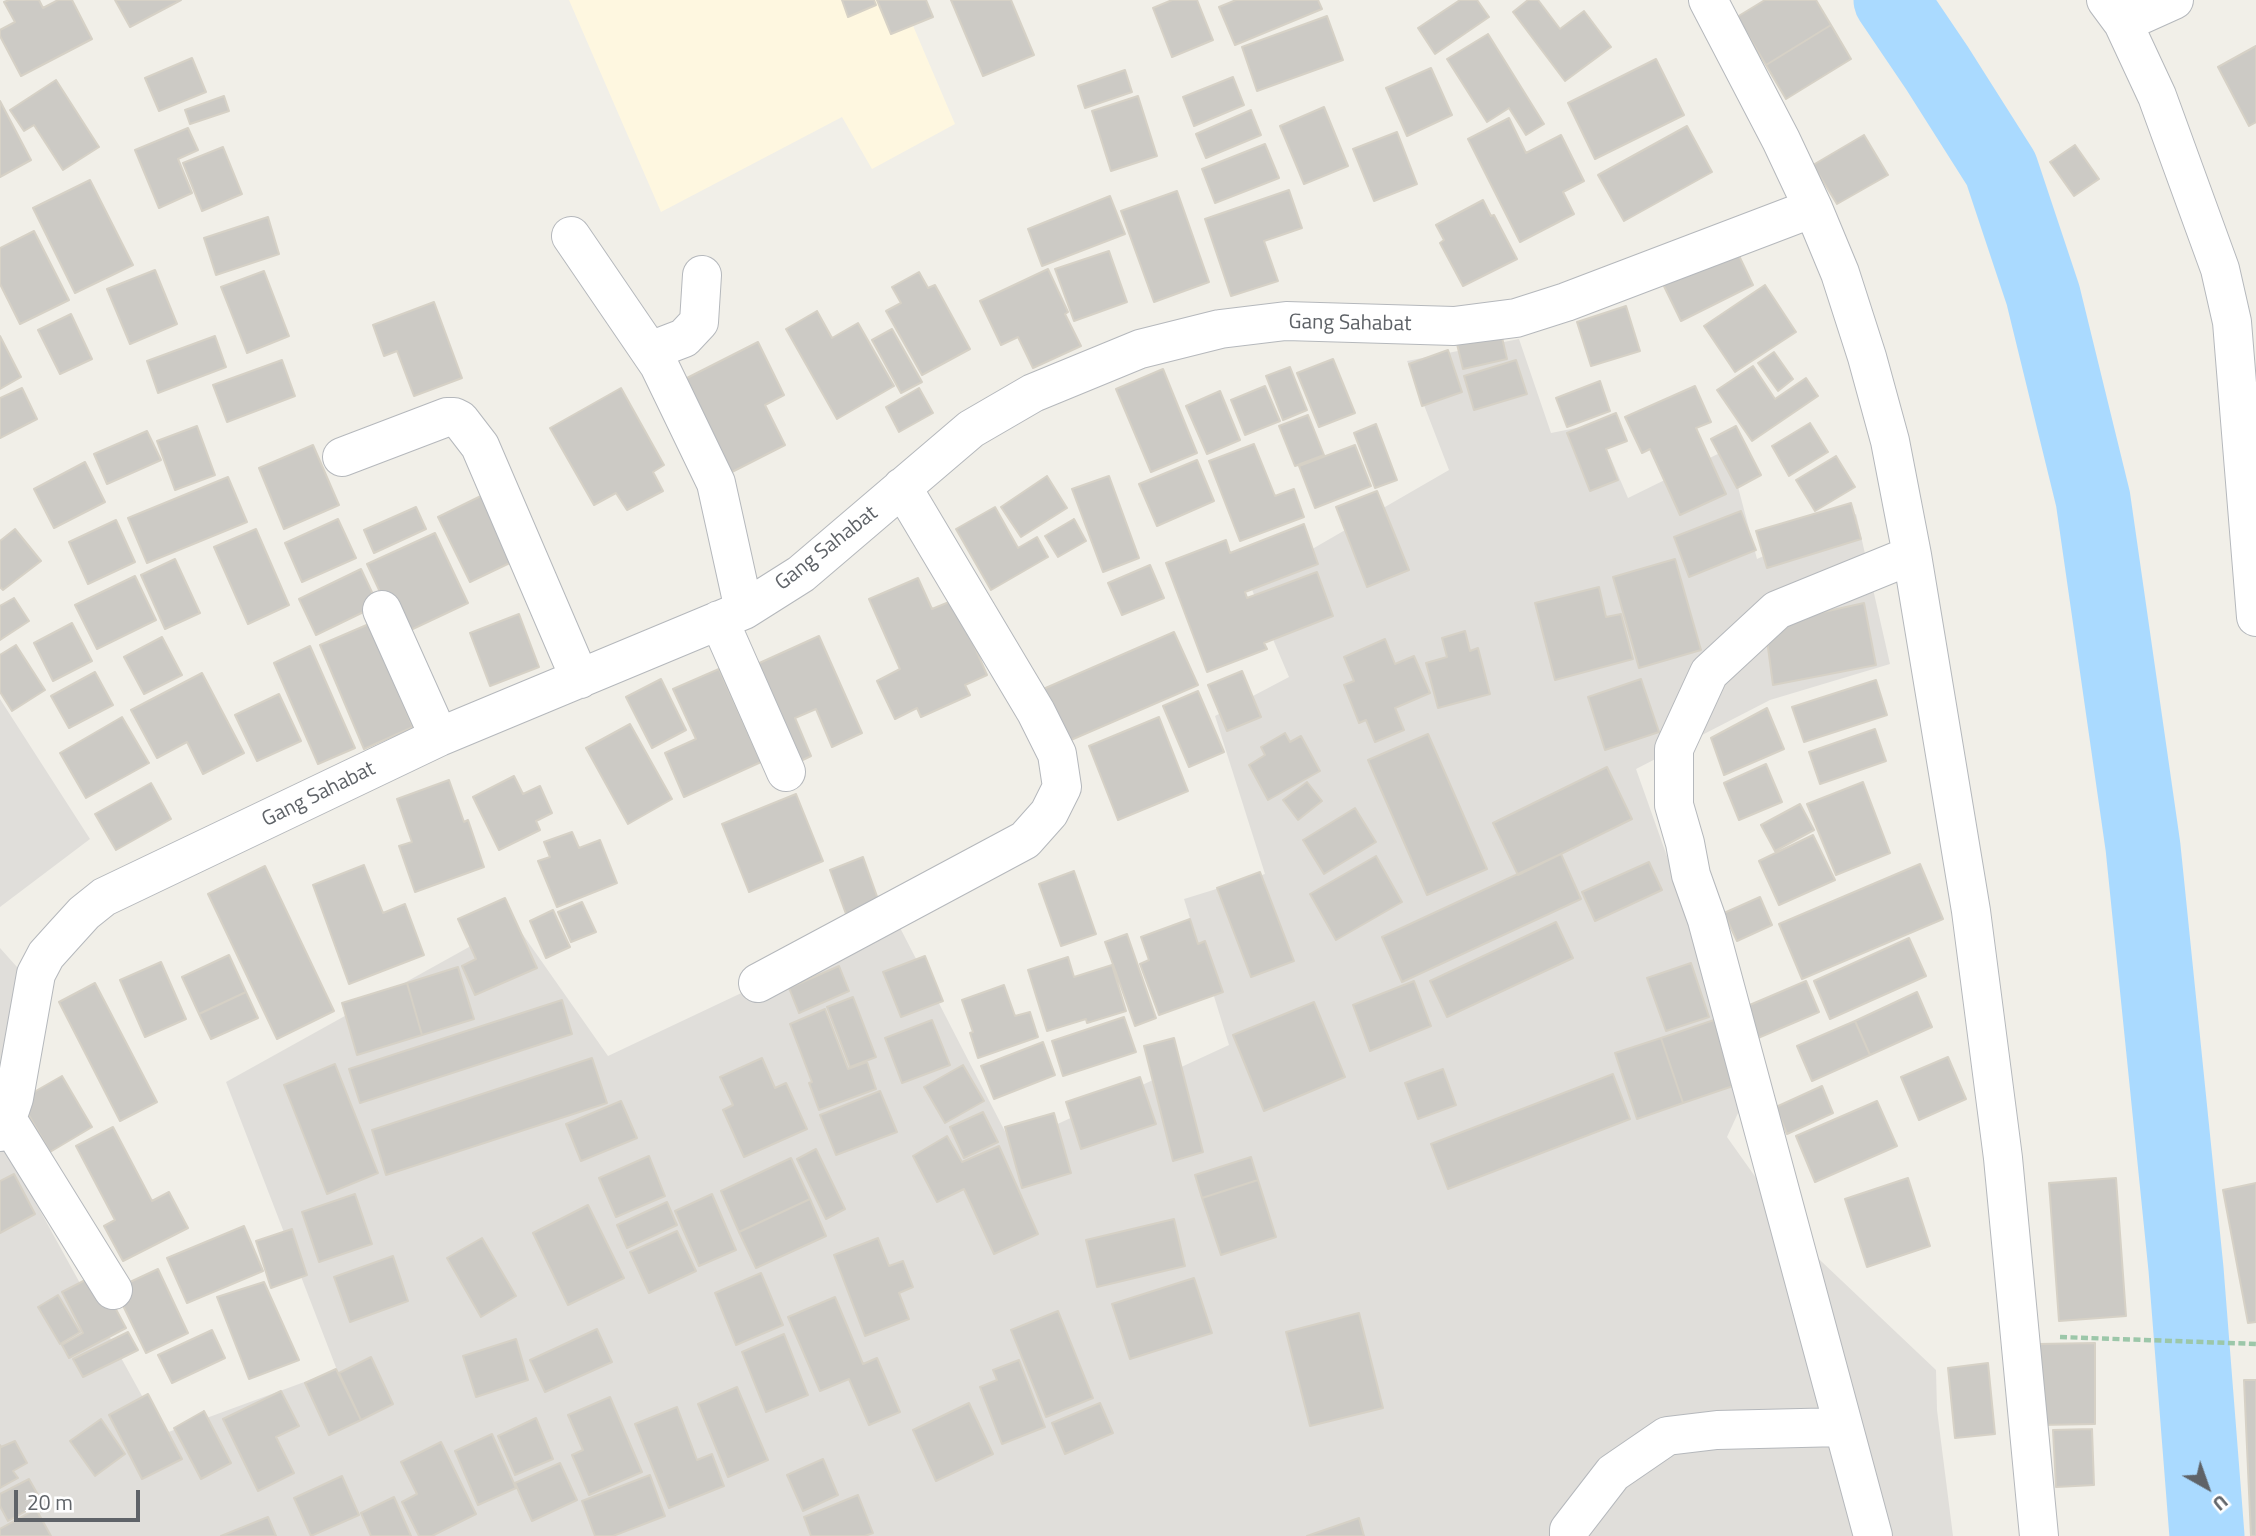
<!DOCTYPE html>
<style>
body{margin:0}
#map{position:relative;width:2256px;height:1536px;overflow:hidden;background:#f1efe8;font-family:"Titillium Web",sans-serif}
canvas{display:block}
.north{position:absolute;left:2172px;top:1452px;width:70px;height:70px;-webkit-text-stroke:5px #fff;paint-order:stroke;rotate:140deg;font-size:19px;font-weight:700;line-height:28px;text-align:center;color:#5f6368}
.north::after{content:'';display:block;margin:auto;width:24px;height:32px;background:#5f6368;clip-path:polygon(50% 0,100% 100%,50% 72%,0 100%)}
.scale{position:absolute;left:14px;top:1490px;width:126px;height:32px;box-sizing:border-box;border:4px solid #5f6368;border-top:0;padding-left:9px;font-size:21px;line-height:24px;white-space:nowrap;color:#5f6368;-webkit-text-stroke:5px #fff;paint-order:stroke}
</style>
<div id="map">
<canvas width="2256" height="1536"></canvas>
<div class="north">U</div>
<div class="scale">20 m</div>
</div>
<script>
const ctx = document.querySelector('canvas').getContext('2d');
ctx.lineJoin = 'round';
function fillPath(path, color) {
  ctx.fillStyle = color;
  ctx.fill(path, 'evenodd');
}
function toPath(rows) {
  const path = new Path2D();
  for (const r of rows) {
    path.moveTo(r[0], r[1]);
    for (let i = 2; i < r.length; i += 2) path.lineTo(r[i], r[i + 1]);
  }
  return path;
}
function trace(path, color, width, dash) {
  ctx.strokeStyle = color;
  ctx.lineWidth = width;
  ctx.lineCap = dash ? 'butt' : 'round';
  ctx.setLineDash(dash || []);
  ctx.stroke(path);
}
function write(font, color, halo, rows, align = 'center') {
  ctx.font = font + ' "Titillium Web",sans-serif';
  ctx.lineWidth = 5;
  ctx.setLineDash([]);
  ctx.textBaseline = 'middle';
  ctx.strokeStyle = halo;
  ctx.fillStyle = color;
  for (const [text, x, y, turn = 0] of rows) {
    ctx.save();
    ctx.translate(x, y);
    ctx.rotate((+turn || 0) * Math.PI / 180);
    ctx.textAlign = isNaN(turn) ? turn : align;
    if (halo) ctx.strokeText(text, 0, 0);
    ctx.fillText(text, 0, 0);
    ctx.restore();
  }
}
fillPath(toPath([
 [569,0,902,0,955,124,872,169,842,117,661,212]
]), '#fef7e0');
fillPath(toPath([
 [1519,339,1551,433,1596,424,1628,498,1728,449,1757,559,1856,514,1890,664,1770,700,1636,769,1719,1003,1756,1074,1727,1137,1803,1244,1936,1370,1937,1410,1953,1536,0,1536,0,948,42,995,16,1167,163,1434,337,1370,226,1082,514,922,608,1056,896,920,1012,1145,1229,1045,1184,899,1265,874,1215,716,1289,677,1250,585,1449,470,1407,361],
 [0,699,90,839,0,907]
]), '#e0deda');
trace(toPath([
 [1891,0,1937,68,2001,169,2043,295,2093,499,2143,847,2186,1269,2207,1536]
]), '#aadaff', 75);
const building = toPath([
 [9,0,39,0,43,8,58,0,72,0,92,39,21,76,0,36,0,30,15,22,4,2,9,0],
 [115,0,181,0,130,27,115,0],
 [842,0,874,0,876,5,848,17,842,0],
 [877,0,926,0,933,17,891,34,877,0],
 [951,0,1011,0,1034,55,983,76,951,0],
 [1172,0,1197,0,1213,40,1172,57,1153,8,1172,0],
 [1236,0,1318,0,1322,9,1235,45,1219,7,1236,0],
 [1460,0,1477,0,1489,17,1435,54,1418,28,1460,0],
 [1528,0,1538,0,1560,29,1584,11,1611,47,1565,81,1513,12,1528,0],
 [1765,0,1816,0,1831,25,1766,65,1737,17,1765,0],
 [1327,16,1343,60,1257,91,1242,47,1327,16],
 [1831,25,1851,59,1786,99,1766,65,1831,25],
 [1488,34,1544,124,1526,135,1509,108,1487,122,1447,59,1488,34],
 [2256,46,2256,122,2249,126,2218,67,2256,46],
 [192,58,206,92,159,111,145,78,192,58],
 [1656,59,1684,115,1595,159,1568,103,1656,59],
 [1431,68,1452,115,1407,136,1386,88,1431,68],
 [1125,70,1132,92,1085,108,1078,86,1125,70],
 [1233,77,1244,105,1194,126,1183,97,1233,77],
 [56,80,99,147,63,170,34,125,24,131,10,110,56,80],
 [224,96,229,111,190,124,185,110,224,96],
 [1138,96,1157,156,1111,171,1092,111,1138,96],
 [0,101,31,160,0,177,0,101],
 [1324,107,1348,166,1304,184,1280,126,1324,107],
 [1251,110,1261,135,1206,158,1196,134,1251,110],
 [1509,118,1526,153,1561,135,1584,181,1563,192,1574,214,1520,242,1468,139,1509,118],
 [1687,126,1712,172,1624,221,1598,175,1687,126],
 [188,128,198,150,178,159,192,193,159,208,135,150,188,128],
 [1397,132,1417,184,1374,201,1353,149,1397,132],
 [1864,135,1888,175,1837,204,1813,165,1864,135],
 [1265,144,1279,178,1215,203,1202,169,1265,144],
 [2075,145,2099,179,2074,196,2050,162,2075,145],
 [223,147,242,194,202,211,183,163,223,147],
 [90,180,133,265,75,293,33,208,90,180],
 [1289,190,1302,228,1264,241,1278,281,1231,296,1205,219,1289,190],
 [1177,191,1209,282,1154,302,1121,211,1177,191],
 [1110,196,1125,234,1042,266,1028,229,1110,196],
 [1483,200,1491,216,1494,215,1517,259,1463,286,1440,243,1444,240,1436,225,1483,200],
 [268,217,279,254,216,275,204,238,268,217],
 [34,231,69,300,20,324,0,284,0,248,34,231],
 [1731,239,1753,285,1681,321,1659,276,1731,239],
 [1109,251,1127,302,1074,321,1055,269,1109,251],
 [1048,269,1068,312,1065,314,1081,346,1033,368,1018,337,1001,345,980,301,1048,269],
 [155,270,177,324,130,344,107,289,155,270],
 [264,271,289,336,247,353,221,287,264,271],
 [919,272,928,288,935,285,970,349,922,375,886,311,901,303,892,287,919,272],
 [1765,285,1796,332,1735,372,1704,326,1765,285],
 [434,302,462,378,414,396,397,351,384,356,373,325,434,302],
 [1626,306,1640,351,1591,366,1577,322,1626,306],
 [817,311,832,338,858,323,894,386,837,419,786,329,817,311],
 [71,314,92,359,60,374,38,330,71,314],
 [892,329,922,382,901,393,872,340,892,329],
 [1501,333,1507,359,1463,369,1457,344,1501,333],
 [0,336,21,377,0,389,0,336],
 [215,336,226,367,158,393,147,361,215,336],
 [758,342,784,395,765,405,785,445,728,474,681,381,758,342],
 [1448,350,1462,392,1422,406,1409,364,1448,350],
 [1774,352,1793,379,1778,391,1758,363,1774,352],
 [1333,359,1355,413,1319,427,1297,373,1333,359],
 [282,360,295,396,227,422,213,385,282,360],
 [1516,360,1527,394,1474,410,1464,376,1516,360],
 [1753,366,1775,399,1806,378,1818,396,1752,441,1717,390,1753,366],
 [1290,367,1307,410,1283,420,1266,376,1290,367],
 [1163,369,1197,453,1151,472,1116,389,1163,369],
 [1600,381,1610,411,1567,427,1556,398,1600,381],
 [1265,386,1280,421,1245,435,1231,400,1265,386],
 [1695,386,1711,422,1696,428,1726,494,1680,515,1650,449,1642,453,1625,417,1695,386],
 [22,388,37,419,0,438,0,398,22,388],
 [621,388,664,465,653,472,663,491,627,510,616,493,594,505,550,428,621,388],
 [919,388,933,413,899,432,886,407,919,388],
 [1220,391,1240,440,1207,454,1186,406,1220,391],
 [1616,413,1627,441,1606,449,1618,480,1590,491,1567,433,1616,413],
 [1308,415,1324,455,1295,466,1279,426,1308,415],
 [1810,423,1828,452,1789,476,1772,446,1810,423],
 [1376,424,1397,480,1375,488,1354,433,1376,424],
 [197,426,215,475,175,490,157,441,197,426],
 [1736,426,1761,475,1737,488,1711,439,1736,426],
 [147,431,161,460,107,484,94,454,147,431],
 [1254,444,1275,496,1294,489,1304,517,1240,541,1209,461,1254,444],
 [313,445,339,505,284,529,259,468,313,445],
 [1355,445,1371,486,1315,508,1299,466,1355,445],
 [1836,456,1855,487,1815,511,1796,480,1836,456],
 [1197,460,1214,501,1157,526,1139,484,1197,460],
 [85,462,105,502,54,528,34,489,85,462],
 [1047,476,1067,508,1021,537,1001,507,1047,476],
 [1109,476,1139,558,1103,572,1072,489,1109,476],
 [228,477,247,522,147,563,128,518,228,477],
 [1377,491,1409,570,1367,587,1336,507,1377,491],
 [485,494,516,560,470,582,438,517,485,494],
 [1851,503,1861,539,1767,568,1756,531,1851,503],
 [416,507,426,529,374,553,364,530,416,507],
 [995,507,1018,548,1037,537,1048,557,991,590,956,529,995,507],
 [1741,511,1756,550,1689,577,1674,537,1741,511],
 [338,519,356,558,302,582,285,543,338,519],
 [1074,519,1086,541,1058,557,1045,536,1074,519],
 [116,520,135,562,88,584,69,542,116,520],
 [1304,524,1318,564,1245,592,1247,598,1317,572,1333,616,1264,643,1267,649,1207,672,1166,563,1226,540,1230,553,1304,524],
 [15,529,41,561,3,590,0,587,0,541,15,529],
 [256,529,289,605,248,624,214,547,256,529],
 [435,533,468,603,400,635,367,564,435,533],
 [175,559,200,613,165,629,141,575,175,559],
 [1675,559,1701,650,1639,668,1613,577,1675,559],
 [1150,565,1164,598,1122,615,1108,583,1150,565],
 [361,569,378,605,316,635,299,599,361,569],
 [135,576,156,620,97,649,75,605,135,576],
 [918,578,932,609,954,600,987,675,965,685,970,695,921,717,917,708,895,719,877,681,900,669,869,599,918,578],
 [1599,587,1606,617,1621,614,1633,659,1555,680,1535,603,1599,587],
 [14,598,29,621,0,640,0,606,14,598],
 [1864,603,1876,665,1773,685,1765,625,1864,603],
 [519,614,539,667,490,686,470,633,519,614],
 [72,623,92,661,53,681,34,643,72,623],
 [369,624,413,727,364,749,320,645,369,624],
 [1465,631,1470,651,1478,648,1490,694,1438,708,1426,663,1447,657,1442,638,1465,631],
 [1174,632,1198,685,1064,743,1041,690,1174,632],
 [819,636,862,733,832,747,816,709,795,718,811,756,788,767,744,670,819,636],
 [162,637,182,675,144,694,124,657,162,637],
 [1385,639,1395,664,1414,656,1430,693,1395,708,1404,730,1375,742,1366,720,1359,723,1344,685,1354,681,1344,657,1385,639],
 [16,645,45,690,12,711,0,692,0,655,16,645],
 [310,646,355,748,318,764,274,663,310,646],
 [719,669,761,762,684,797,665,753,696,739,673,689,719,669],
 [1242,671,1261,717,1227,731,1208,685,1242,671],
 [95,672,113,705,69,728,51,696,95,672],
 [202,673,244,753,203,774,187,742,157,758,131,710,202,673],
 [661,679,686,730,652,748,626,697,661,679],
 [1641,679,1659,732,1605,750,1588,697,1641,679],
 [1876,680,1887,715,1804,742,1792,707,1876,680],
 [1198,691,1224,752,1189,767,1163,706,1198,691],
 [279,694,301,741,257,761,235,715,279,694],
 [1767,708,1784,749,1724,775,1711,738,1767,708],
 [122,717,149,763,86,798,60,753,122,717],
 [1159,717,1188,791,1118,820,1089,746,1159,717],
 [630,724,672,799,628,824,586,748,630,724],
 [1875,729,1886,761,1820,784,1809,752,1875,729],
 [1285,733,1290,742,1301,736,1320,771,1268,800,1249,765,1265,755,1261,747,1285,733],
 [1428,734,1487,869,1427,895,1368,760,1428,734],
 [1766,764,1782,802,1739,820,1724,783,1766,764],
 [1607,767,1632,819,1518,875,1493,823,1607,767],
 [514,776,523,794,540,786,552,813,536,821,540,830,499,850,473,797,514,776],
 [449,780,464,822,468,820,484,867,415,892,399,846,412,842,397,799,449,780],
 [1307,782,1322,801,1298,820,1283,800,1307,782],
 [1863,782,1890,853,1836,875,1807,804,1863,782],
 [151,783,171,819,116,850,95,814,151,783],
 [796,794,823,861,749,892,722,824,796,794],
 [1800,804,1814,830,1775,851,1761,825,1800,804],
 [1355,808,1376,842,1324,874,1303,840,1355,808],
 [572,832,579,848,600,840,617,883,557,907,538,861,550,857,544,842,572,832],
 [1813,835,1835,880,1779,905,1759,861,1813,835],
 [1561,854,1581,899,1402,982,1382,937,1561,854],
 [1376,856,1402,902,1336,940,1310,894,1376,856],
 [863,857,879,902,846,914,830,870,863,857],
 [1649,862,1662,890,1595,921,1582,892,1649,862],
 [1920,864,1943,919,1802,979,1779,924,1920,864],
 [364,865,383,913,405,904,424,955,349,984,313,885,364,865],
 [265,866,334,1011,277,1039,208,894,265,866],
 [1074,871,1096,934,1061,946,1039,884,1074,871],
 [1260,872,1294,961,1251,977,1217,888,1260,872],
 [1760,897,1772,925,1737,941,1724,913,1760,897],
 [505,898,537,968,475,995,462,966,476,959,458,919,505,898],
 [582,902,596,932,571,942,558,912,582,902],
 [553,910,570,947,546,958,530,921,553,910],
 [1190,919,1198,944,1205,941,1223,992,1159,1015,1140,964,1149,960,1141,937,1190,919],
 [1556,922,1573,958,1447,1017,1430,981,1556,922],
 [1127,934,1156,1018,1135,1026,1105,942,1127,934],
 [1909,938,1926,976,1830,1019,1814,981,1909,938],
 [229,955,246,992,199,1014,182,977,229,955],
 [925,956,943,1001,901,1017,883,972,925,956],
 [1068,957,1074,977,1112,965,1126,1011,1087,1023,1086,1019,1047,1031,1028,970,1068,957],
 [161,962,186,1019,145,1037,120,980,161,962],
 [1691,963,1709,1017,1666,1031,1647,978,1691,963],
 [839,966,849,991,799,1013,789,988,839,966],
 [458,967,474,1019,422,1035,407,983,458,967],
 [1414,981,1431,1026,1370,1051,1353,1005,1414,981],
 [1806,981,1819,1012,1758,1038,1745,1007,1806,981],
 [95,983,157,1102,120,1121,59,1002,95,983],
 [407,983,422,1035,357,1055,342,1003,407,983],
 [1004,985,1015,1016,1030,1012,1038,1037,978,1058,970,1033,973,1032,962,1000,1004,985],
 [246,992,258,1018,211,1039,199,1014,246,992],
 [1917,992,1932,1027,1870,1055,1855,1021,1917,992],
 [853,997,876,1057,850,1067,827,1007,853,997],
 [562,1000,572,1034,360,1103,349,1069,562,1000],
 [1314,1002,1345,1077,1264,1111,1233,1035,1314,1002],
 [825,1009,848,1069,867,1062,876,1089,819,1110,809,1083,812,1082,790,1024,825,1009],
 [1124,1017,1136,1052,1063,1076,1052,1041,1124,1017],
 [932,1020,950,1065,902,1083,885,1038,932,1020],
 [1714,1020,1736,1085,1683,1103,1661,1038,1714,1020],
 [1855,1021,1870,1055,1812,1081,1797,1046,1855,1021],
 [1174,1038,1203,1152,1173,1161,1144,1046,1174,1038],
 [1661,1038,1683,1103,1637,1119,1615,1053,1661,1038],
 [1043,1042,1055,1075,994,1099,981,1066,1043,1042],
 [1948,1057,1966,1099,1919,1120,1901,1077,1948,1057],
 [592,1058,607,1103,386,1175,372,1130,592,1058],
 [762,1058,775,1088,786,1083,807,1129,744,1157,723,1110,733,1105,720,1077,762,1058],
 [335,1064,378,1173,327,1194,284,1085,335,1064],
 [963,1065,984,1101,945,1123,924,1087,963,1065],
 [1443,1069,1456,1105,1418,1119,1405,1083,1443,1069],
 [1613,1074,1630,1119,1448,1189,1431,1144,1613,1074],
 [62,1076,92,1127,50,1152,20,1100,62,1076],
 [1140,1077,1156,1124,1081,1149,1066,1102,1140,1077],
 [1822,1086,1833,1113,1787,1134,1776,1107,1822,1086],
 [880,1091,897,1132,836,1155,820,1115,880,1091],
 [621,1101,637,1138,581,1161,566,1124,621,1101],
 [1877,1101,1897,1146,1815,1182,1796,1136,1877,1101],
 [983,1112,998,1142,964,1158,950,1127,983,1112],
 [1054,1113,1071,1173,1022,1188,1005,1127,1054,1113],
 [113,1127,152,1201,169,1192,188,1228,123,1261,104,1226,115,1220,76,1146,113,1127],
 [947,1136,962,1162,999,1146,1038,1234,994,1254,964,1189,937,1202,913,1156,947,1136],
 [816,1149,845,1209,826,1219,797,1159,816,1149],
 [649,1156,665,1196,616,1217,599,1178,649,1156],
 [1251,1157,1258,1180,1202,1198,1195,1175,1251,1157],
 [791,1158,810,1199,739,1232,721,1191,791,1158],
 [14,1174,35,1214,0,1233,0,1181,14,1174],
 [1908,1178,1930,1246,1867,1267,1845,1199,1908,1178],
 [2116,1178,2126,1316,2059,1321,2049,1183,2116,1178],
 [1258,1180,1276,1237,1221,1255,1202,1198,1258,1180],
 [2256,1183,2256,1322,2248,1323,2223,1190,2256,1183],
 [355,1194,372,1244,319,1262,302,1212,355,1194],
 [712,1194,736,1250,699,1266,675,1211,712,1194],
 [810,1199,826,1236,756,1268,739,1232,810,1199],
 [667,1202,677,1225,627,1248,617,1225,667,1202],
 [588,1205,624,1278,568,1305,533,1233,588,1205],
 [1174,1219,1185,1266,1097,1287,1086,1240,1174,1219],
 [244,1226,263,1271,187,1303,167,1258,244,1226],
 [292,1229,307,1275,271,1288,256,1241,292,1229],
 [677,1231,696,1271,649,1293,630,1252,677,1231],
 [482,1238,516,1296,481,1317,447,1258,482,1238],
 [878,1238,889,1266,903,1261,913,1287,899,1293,909,1319,865,1336,834,1255,878,1238],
 [393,1256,408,1301,350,1322,334,1277,393,1256],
 [158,1269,188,1333,146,1353,115,1289,158,1269],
 [761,1273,783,1325,736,1345,715,1293,761,1273],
 [97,1274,126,1328,69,1358,62,1345,83,1333,62,1292,97,1274],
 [1194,1278,1212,1333,1130,1359,1112,1304,1194,1278],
 [264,1282,299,1360,249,1379,217,1297,264,1282],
 [58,1295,80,1332,60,1344,38,1307,58,1295],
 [835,1297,863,1364,877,1358,900,1412,869,1425,849,1379,820,1391,788,1317,835,1297],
 [1058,1311,1093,1398,1046,1417,1011,1330,1058,1311],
 [1359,1313,1383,1408,1310,1426,1286,1332,1359,1313],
 [597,1329,612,1362,545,1392,530,1360,597,1329],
 [212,1330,225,1358,172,1383,158,1355,212,1330],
 [128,1332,138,1350,83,1377,73,1359,128,1332],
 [784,1334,808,1395,766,1412,742,1352,784,1334],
 [516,1339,528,1380,476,1397,463,1356,516,1339],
 [2095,1343,2095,1424,2039,1425,2038,1344,2095,1343],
 [371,1357,393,1404,361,1420,339,1373,371,1357],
 [1019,1360,1045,1427,1002,1444,980,1387,997,1380,993,1370,1019,1360],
 [1988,1363,1995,1434,1955,1438,1948,1368,1988,1363],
 [336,1369,361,1420,329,1435,305,1383,336,1369],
 [2244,1380,2256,1380,2256,1536,2251,1536,2244,1380],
 [737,1387,768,1460,728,1477,698,1404,737,1387],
 [281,1391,299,1426,276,1437,294,1473,258,1491,223,1419,281,1391],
 [148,1394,182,1459,142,1479,109,1415,148,1394],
 [610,1397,642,1472,589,1495,572,1455,583,1450,568,1415,610,1397],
 [969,1403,993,1454,936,1481,913,1430,969,1403],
 [1100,1403,1113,1433,1065,1454,1052,1423,1100,1403],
 [677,1407,697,1460,712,1454,724,1486,669,1508,635,1424,677,1407],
 [204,1411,231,1463,201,1479,174,1428,204,1411],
 [536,1418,553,1459,515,1475,498,1436,536,1418],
 [101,1419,125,1454,95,1476,70,1441,101,1419],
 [2092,1429,2094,1485,2056,1487,2053,1430,2092,1429],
 [492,1434,516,1488,478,1505,455,1451,492,1434],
 [15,1441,27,1463,13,1471,18,1478,0,1488,0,1445,1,1447,15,1441],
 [441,1442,476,1514,432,1536,419,1536,402,1502,417,1494,401,1462,441,1442],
 [823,1459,838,1495,803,1511,787,1475,823,1459],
 [560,1463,577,1500,532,1521,515,1483,560,1463],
 [650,1475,665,1516,613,1536,595,1536,582,1501,650,1475],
 [342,1476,359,1515,311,1536,294,1498,342,1476],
 [29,1479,42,1502,8,1521,0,1506,0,1494,29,1479],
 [858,1495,873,1533,865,1536,811,1536,804,1517,858,1495],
 [394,1497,411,1536,371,1536,361,1513,394,1497],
 [36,1509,51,1536,0,1536,0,1529,36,1509],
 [268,1517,276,1536,221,1536,268,1517],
 [1359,1518,1364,1536,1307,1536,1359,1518]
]);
fillPath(building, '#cccac5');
trace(building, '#d6d1c6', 2);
const minor = toPath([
 [1708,0,1781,140,1813,208,1840,273,1867,357,1890,441,1912,555,1971,911,2003,1158,2039,1536],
 [2106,0,2123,23,2157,96,2220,269,2232,322,2256,617],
 [2123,23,2174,0],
 [571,236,659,365,716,483,744,610],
 [650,351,684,338,699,322,702,275],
 [342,457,447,417,454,417,460,420,480,446,580,679],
 [382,610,439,737],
 [719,620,786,772],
 [758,983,1025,840,1049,813,1062,787,1057,754,1036,712,902,487],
 [7,1119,113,1290],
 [0,1132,7,1119,14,1098,36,974,46,955,64,935,84,913,104,897,439,737,744,610,801,574,971,429,1033,393,1140,349,1220,329,1286,321,1454,326,1516,318,1566,302,1813,208],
 [1569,1536,1569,1530,1613,1473,1667,1436,1717,1430,1843,1427],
 [1873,1536,1707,920,1691,875,1685,843,1674,805,1674,749,1709,673,1777,610,1912,555]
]);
trace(minor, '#b5b8bc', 40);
trace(toPath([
 [2060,1337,2256,1344]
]), '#9cc7a9', 4.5, [7, 3.5]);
trace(minor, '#fff', 38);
write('21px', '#5f6368', '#fff', [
 ["Gang Sahabat",1350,324,1],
 ["Gang Sahabat",827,549,-38],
 ["Gang Sahabat",319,795,-26]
]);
</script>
